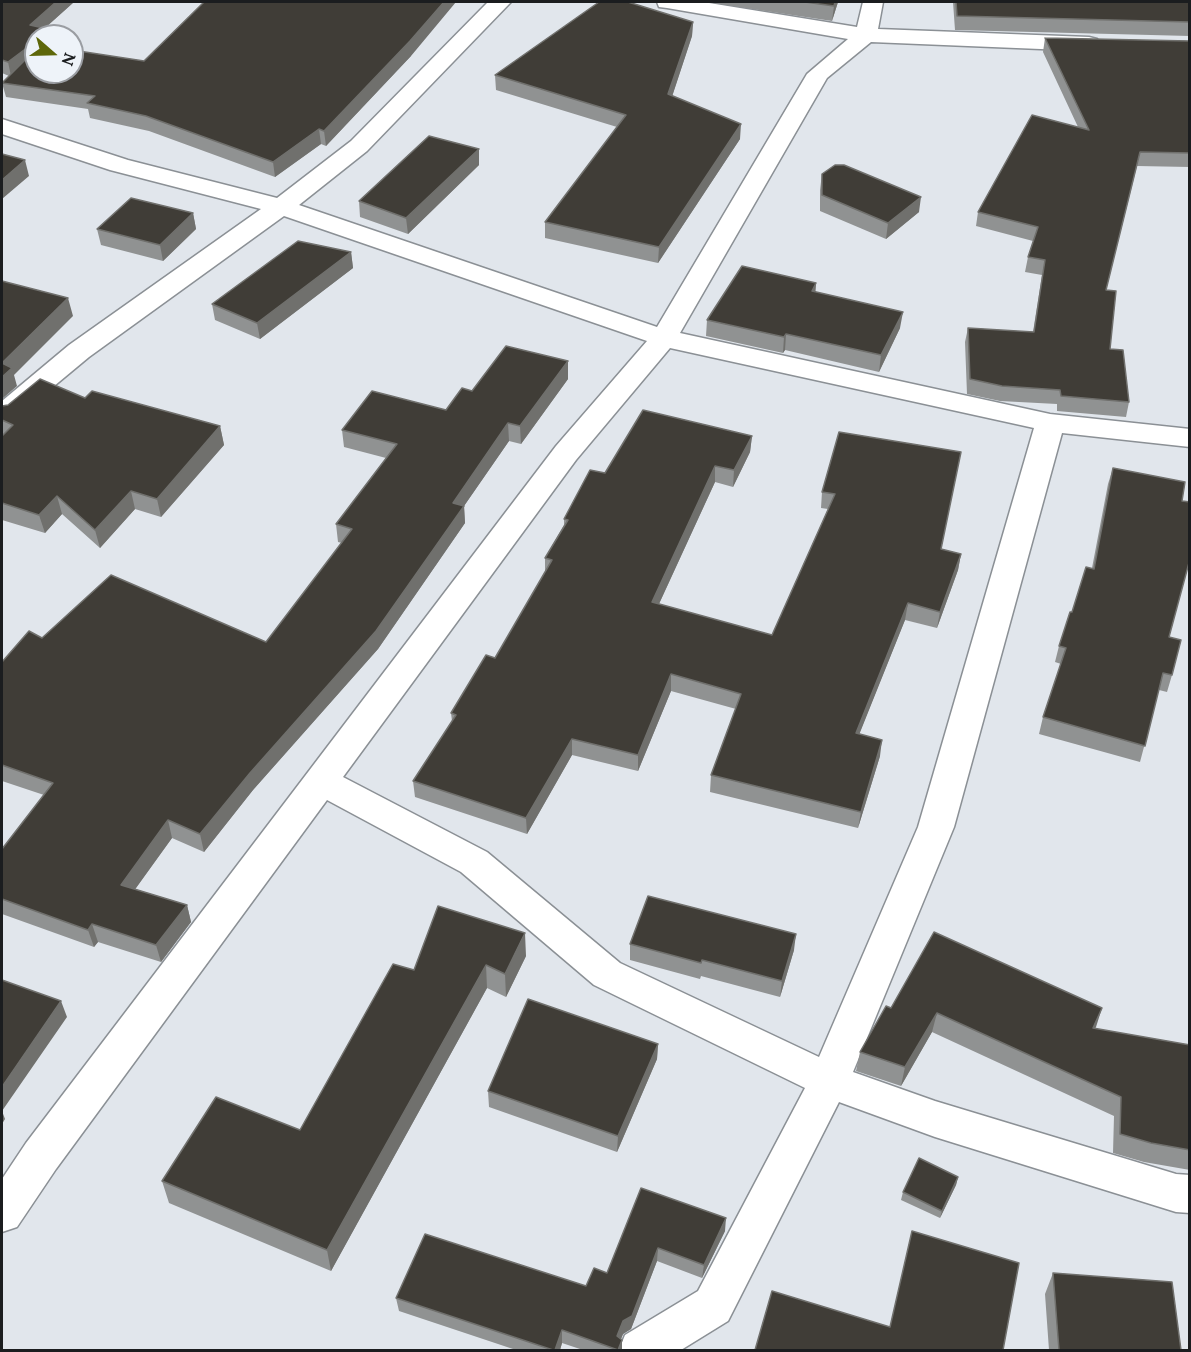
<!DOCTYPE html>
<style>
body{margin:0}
#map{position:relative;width:1191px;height:1352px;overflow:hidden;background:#e1e6ec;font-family:Lora,serif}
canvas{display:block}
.frame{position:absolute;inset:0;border:3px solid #1b1d1f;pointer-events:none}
.north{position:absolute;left:24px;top:24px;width:60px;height:60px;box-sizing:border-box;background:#eef3f9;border:2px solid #9a9da2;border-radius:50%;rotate:110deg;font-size:16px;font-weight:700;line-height:24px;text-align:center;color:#1b1d1f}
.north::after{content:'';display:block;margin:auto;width:21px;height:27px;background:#5e670a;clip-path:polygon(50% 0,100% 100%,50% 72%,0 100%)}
</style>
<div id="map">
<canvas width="1191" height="1352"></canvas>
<div class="frame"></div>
<div class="north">N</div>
</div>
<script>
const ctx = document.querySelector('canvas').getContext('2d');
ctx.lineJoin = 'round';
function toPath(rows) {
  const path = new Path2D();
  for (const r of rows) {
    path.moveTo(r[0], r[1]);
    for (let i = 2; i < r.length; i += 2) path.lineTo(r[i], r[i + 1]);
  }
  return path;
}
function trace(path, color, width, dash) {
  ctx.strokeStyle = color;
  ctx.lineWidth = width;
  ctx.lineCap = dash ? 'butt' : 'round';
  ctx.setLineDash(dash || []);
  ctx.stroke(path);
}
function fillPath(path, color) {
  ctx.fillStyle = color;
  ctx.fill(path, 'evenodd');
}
const minor = toPath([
 [488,2,511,2,367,151,299,205,657,327,807,74,848,39,667,8,659,7,657,2,703,2,857,27,863,2,883,2,878,29,1089,37,1097,39,1100,44,1097,49,1089,51,871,42,827,78,680,333,1050,414,1190,429,1190,447,1062,433,954,827,853,1072,935,1101,1176,1174,1190,1175,1190,1213,1176,1212,935,1137,839,1102,728,1321,681,1350,619,1350,625,1335,698,1291,805,1088,594,985,461,872,327,800,56,1169,17,1227,2,1232,2,1179,26,1143,556,446,647,341,284,216,89,357,12,421,2,424,2,401,69,345,261,209,110,170,2,134,2,119,128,160,277,198,351,141,488,2],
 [670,348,1034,428,918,827,819,1057,620,963,487,852,343,777,576,460,670,348]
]);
trace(minor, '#8b9095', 3);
fillPath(minor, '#fff');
fillPath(toPath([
 [2,2,74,2,45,28,52,30,53,36,36,36,36,72,144,61,411,56,326,146,321,144,275,177,149,131,90,118,88,109,6,97,2,83,9,76,2,73],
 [706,2,838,2,832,21],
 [953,2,1190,2,1190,36,955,30],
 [693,22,692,36,672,96,740,139,658,263,545,238,545,222,617,127,496,90,495,75],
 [1045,38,1190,41,1190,167,1137,166,1106,290,1110,349,1129,402,1126,417,1057,411,1057,404,1000,401,967,394,965,342,968,328,1033,332,1042,275,1025,272,1028,257,1033,241,976,226,978,212,1078,127,1043,52],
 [479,149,479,165,408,234,360,217,359,201],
 [822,174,919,212,886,239,820,211,820,190],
 [193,213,196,229,163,261,101,245,97,229],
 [351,252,353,268,260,339,215,320,212,304],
 [816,283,815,292,900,328,879,372,785,350,783,353,706,336,707,320],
 [568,379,521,444,509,441,464,506,465,523,378,649,253,790,204,852,172,838,135,889,187,905,191,922,161,962,98,942,94,947,2,914,2,849,44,795,2,781,2,662,42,638,266,642,342,543,338,542,336,524,386,458,344,447,342,430,446,410,472,391],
 [85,398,220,426,224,445,161,517,135,509,100,548,62,514,45,533,2,520,2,406],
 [839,432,941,549,961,554,958,570,937,628,905,620,859,734,880,756,858,828,710,792,711,775,736,709,671,691,638,771,572,755,527,834,415,797,413,781,452,721,451,713,495,658,545,572,545,558,564,525,564,519,605,473,752,436,750,452,733,487,715,482,659,604,772,635,828,509,821,508,822,492],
 [1113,468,1182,501,1169,637,1172,675,1167,692,1159,690,1140,762,1039,734,1043,717,1061,664,1055,662,1059,646,1072,612,1092,568,1108,484],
 [630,944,794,950,780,997,701,976,700,979,630,960],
 [526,956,506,997,487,988,331,1271,169,1203,162,1181,300,1130,414,970],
 [891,1008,1095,1029,1190,1045,1190,1170,1144,1162,1113,1153,1114,1116,932,1032,901,1086,856,1071,860,1052],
 [658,1044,657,1059,617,1152,489,1107,488,1091],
 [958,1177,956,1185,940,1218,901,1200,903,1192],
 [641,1188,725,1231,702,1278,657,1261,631,1329,623,1334,621,1339,622,1340,622,1350,583,1350,562,1343,560,1350,516,1350,399,1311,396,1298,586,1286,607,1273],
 [1053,1273,1181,1350,1049,1350,1045,1294]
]), '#909292');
fillPath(toPath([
 [56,2,74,2,36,36,30,25],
 [444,2,456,2,411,56,326,146,324,131],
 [835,2,838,2,832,21,834,6],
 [693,22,692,36,668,109,668,94],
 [52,30,53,36,44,36],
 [36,41,36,58,11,76,8,62],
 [741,124,740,139,658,263,659,247],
 [319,129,321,144,275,177,273,162],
 [479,149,479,165,408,234,406,218],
 [25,160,29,176,2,199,2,180],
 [921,197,919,212,886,239,888,223],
 [193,213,196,229,163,261,160,245],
 [351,252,353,268,260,339,257,323],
 [816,283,815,299,812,291],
 [68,298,73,316,14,375,17,386,2,399,2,363],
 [903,312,900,328,879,372,881,355],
 [786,334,785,350,783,353,784,337],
 [568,361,568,379,521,444,520,426],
 [508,423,509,441,464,506,465,523,378,649,253,790,204,852,200,834,453,503],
 [220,426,224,445,161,517,157,499],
 [752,436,750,452,733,487,734,470],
 [715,466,715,482,652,619,652,602],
 [131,491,135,509,100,548,95,530],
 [57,496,62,514,45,533,39,515],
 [961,554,958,570,937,628,940,612],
 [908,603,905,620,853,750,856,733],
 [671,674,671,691,638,771,638,755],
 [572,739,572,755,527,834,526,818],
 [882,740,880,756,858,828,861,812],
 [168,820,172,838,126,902,121,885],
 [187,905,191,922,161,962,156,945],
 [92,924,98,942,94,947,88,930],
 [525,933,526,956,506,997,505,974],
 [796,934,794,950,780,997,782,981],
 [486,965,487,988,331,1271,327,1250],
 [61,1001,67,1017,2,1111,5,1119,2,1124,2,1087],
 [1102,1008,1096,1027,1086,1047,1093,1028],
 [937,1013,932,1032,901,1086,905,1067],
 [658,1044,657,1059,617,1152,618,1136],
 [958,1177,956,1185,940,1218,942,1211],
 [726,1218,725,1231,702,1278,704,1265],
 [658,1248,657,1261,631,1329,623,1334,617,1349,617,1336,623,1321],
 [562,1330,562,1343,560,1350,555,1350],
 [622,1340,622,1350,618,1350]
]), '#70706d');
const building = toPath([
 [2,2,56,2,30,25,52,30,44,36,36,36,36,41,8,62,2,60,2,2],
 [204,2,444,2,410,41,324,131,319,129,273,162,146,116,87,103,95,96,2,83,36,49,36,72,72,72,72,50,144,61,204,2],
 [599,2,628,2,693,22,668,94,741,124,659,247,545,222,626,115,495,75,599,2],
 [805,2,835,2,834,6,805,2],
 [956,2,1190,2,1190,22,957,16,956,2],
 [1045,38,1190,41,1190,153,1140,152,1106,290,1116,291,1110,349,1123,350,1129,402,1061,396,1060,390,1002,386,970,379,968,328,1034,332,1045,260,1028,257,1038,227,978,212,1032,115,1089,130,1045,38],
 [429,136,479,149,406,218,359,201,429,136],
 [2,154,25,160,2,180,2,154],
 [835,165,844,165,921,197,888,223,822,195,822,174,835,165],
 [131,198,193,213,160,245,97,229,131,198],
 [298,241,351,252,257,323,212,304,298,241],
 [742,266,816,283,812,291,903,312,881,355,786,334,784,337,707,320,742,266],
 [2,281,68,298,2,363,12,368,2,377,2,281],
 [506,346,568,361,520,426,508,423,453,503,464,506,376,631,250,773,200,834,168,820,121,885,187,905,156,945,92,924,88,930,2,899,2,849,53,783,2,765,2,662,29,631,42,638,111,575,266,642,352,529,336,524,397,444,342,430,372,391,446,410,462,388,472,391,506,346],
 [40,379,85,398,92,391,220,426,157,499,131,491,95,530,57,496,39,515,2,503,2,436,13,425,2,420,2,406,8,405,40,379],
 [643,410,752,436,734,470,715,466,652,602,772,635,835,494,822,492,839,432,961,452,941,549,961,554,940,612,908,603,856,733,882,740,861,812,711,775,741,694,671,674,638,755,572,739,526,818,413,781,456,715,451,713,486,655,495,658,552,560,545,558,568,520,564,519,590,470,605,473,643,410],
 [1113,468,1185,482,1182,501,1190,502,1190,559,1169,637,1181,640,1172,675,1163,673,1145,746,1043,717,1066,648,1059,646,1070,612,1072,612,1086,567,1094,569,1113,468],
 [648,896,796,934,782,981,702,960,701,963,630,944,648,896],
 [438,906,525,933,505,974,486,965,327,1250,162,1181,216,1097,300,1130,393,964,414,970,438,906],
 [934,932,1102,1008,1093,1028,1190,1045,1190,1150,1151,1143,1120,1134,1121,1097,937,1013,905,1067,860,1052,886,1006,891,1008,934,932],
 [2,980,61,1001,2,1087,2,980],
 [528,999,658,1044,618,1136,488,1091,528,999],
 [919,1158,958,1177,942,1211,903,1192,919,1158],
 [641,1188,726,1218,704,1265,658,1248,632,1316,623,1321,617,1336,622,1340,618,1350,562,1330,555,1350,553,1350,396,1298,425,1234,586,1286,594,1268,607,1273,641,1188],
 [912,1231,1019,1263,1003,1350,755,1350,772,1291,890,1327,912,1231],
 [1053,1273,1172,1282,1181,1350,1059,1350,1053,1273]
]);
fillPath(building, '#403d37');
trace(building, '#70706d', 1.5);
</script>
